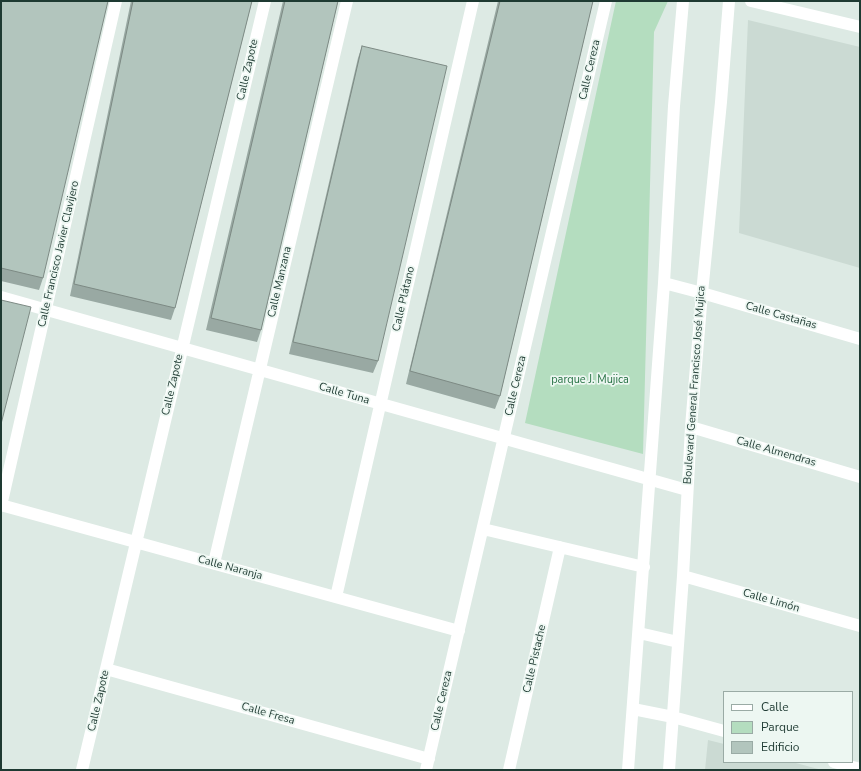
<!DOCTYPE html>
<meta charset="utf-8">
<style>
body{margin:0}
#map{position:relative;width:861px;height:771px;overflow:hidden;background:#ddeae4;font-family:"Nunito Sans",sans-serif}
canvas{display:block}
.frame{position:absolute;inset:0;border:2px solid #1e3a32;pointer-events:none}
.legend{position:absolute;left:723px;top:691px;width:130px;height:72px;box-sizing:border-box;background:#edf7f2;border:1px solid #9aaba5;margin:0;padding:5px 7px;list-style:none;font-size:12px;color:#1e3a32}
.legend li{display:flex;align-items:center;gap:8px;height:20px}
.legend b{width:20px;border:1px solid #9aaba5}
</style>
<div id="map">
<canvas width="861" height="771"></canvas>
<div class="frame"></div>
<ul class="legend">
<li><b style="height:5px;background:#fff"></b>Calle</li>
<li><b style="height:11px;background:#b4ddbf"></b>Parque</li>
<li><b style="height:11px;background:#b2c5bd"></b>Edificio</li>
</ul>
</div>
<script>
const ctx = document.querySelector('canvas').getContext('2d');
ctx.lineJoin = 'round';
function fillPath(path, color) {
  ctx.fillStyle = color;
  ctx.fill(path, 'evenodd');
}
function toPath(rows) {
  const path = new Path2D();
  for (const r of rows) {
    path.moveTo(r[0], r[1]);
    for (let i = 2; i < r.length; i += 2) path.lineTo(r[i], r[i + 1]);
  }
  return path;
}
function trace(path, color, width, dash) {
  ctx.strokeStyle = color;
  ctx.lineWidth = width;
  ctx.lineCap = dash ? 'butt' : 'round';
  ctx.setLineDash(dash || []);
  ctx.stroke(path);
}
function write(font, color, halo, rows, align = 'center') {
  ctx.font = font + ' "Nunito Sans",sans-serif';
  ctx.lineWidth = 3.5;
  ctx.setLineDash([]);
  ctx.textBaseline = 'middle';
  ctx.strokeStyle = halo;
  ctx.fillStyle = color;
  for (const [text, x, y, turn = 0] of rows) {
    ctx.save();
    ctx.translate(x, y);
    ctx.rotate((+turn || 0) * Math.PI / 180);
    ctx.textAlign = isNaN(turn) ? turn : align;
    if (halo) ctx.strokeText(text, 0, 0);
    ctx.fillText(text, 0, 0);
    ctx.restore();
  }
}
fillPath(toPath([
 [748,20,860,47,860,268,739,233],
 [708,740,724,744,724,762,792,762,822,770,705,770]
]), '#cbdad3');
fillPath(toPath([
 [616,1,668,1,654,32,643,454,525,423]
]), '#b4ddbf');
trace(toPath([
 [751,1,860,27],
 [664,283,702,293,860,339],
 [1,297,687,490],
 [691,427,860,477],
 [1,505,459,631],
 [1,506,116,1],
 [483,529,644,567],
 [214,563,347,1],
 [683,576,860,626],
 [336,597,473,1],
 [639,633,678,642],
 [106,669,429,759],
 [633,709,673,717,724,731],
 [834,762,860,769],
 [82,770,265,1],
 [426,770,606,1],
 [509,770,560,547],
 [628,770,664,283,674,106,683,1],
 [669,770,683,576,691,427,702,293,721,102,729,1]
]), '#fff', 12);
fillPath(toPath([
 [1,1,43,278,39,290,1,281],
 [131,1,252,1,175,308,171,320,70,296],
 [283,1,338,1,261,330,257,342,206,330],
 [498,1,593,1,500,396,495,409,406,384],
 [362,46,378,361,373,373,289,354,358,58]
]), '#99a9a3');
const building = toPath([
 [1,1,108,1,43,278,1,268,1,1],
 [133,1,252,1,175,308,74,284,133,1],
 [285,1,338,1,261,330,211,318,285,1],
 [500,1,593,1,500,396,410,371,500,1],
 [362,46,447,66,378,361,293,342,362,46],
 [1,300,31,307,1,424,1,300]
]);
fillPath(building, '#b2c5bd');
trace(building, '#7d8a84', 1);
write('11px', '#1e3a32', '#edf7f2', [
 ["Calle Zapote",248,70,-77],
 ["Calle Cereza",590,70,-77],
 ["Calle Francisco Javier Clavijero",59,254,-77],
 ["Calle Manzana",280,282,-77],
 ["Calle Plátano",404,299,-77],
 ["Calle Castañas",781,316,16],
 ["Calle Zapote",173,385,-77],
 ["Boulevard General Francisco José Mujica",695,385,-86],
 ["Calle Cereza",516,386,-77],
 ["Calle Tuna",344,394,16],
 ["Calle Almendras",776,452,16],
 ["Calle Naranja",230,568,15],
 ["Calle Limón",771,601,16],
 ["Calle Pistache",535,659,-77],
 ["Calle Zapote",99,701,-77],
 ["Calle Cereza",442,701,-77],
 ["Calle Fresa",268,714,16]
]);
write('11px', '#277244', '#edf7f2', [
 ["parque J. Mujica",590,380]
]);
</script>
